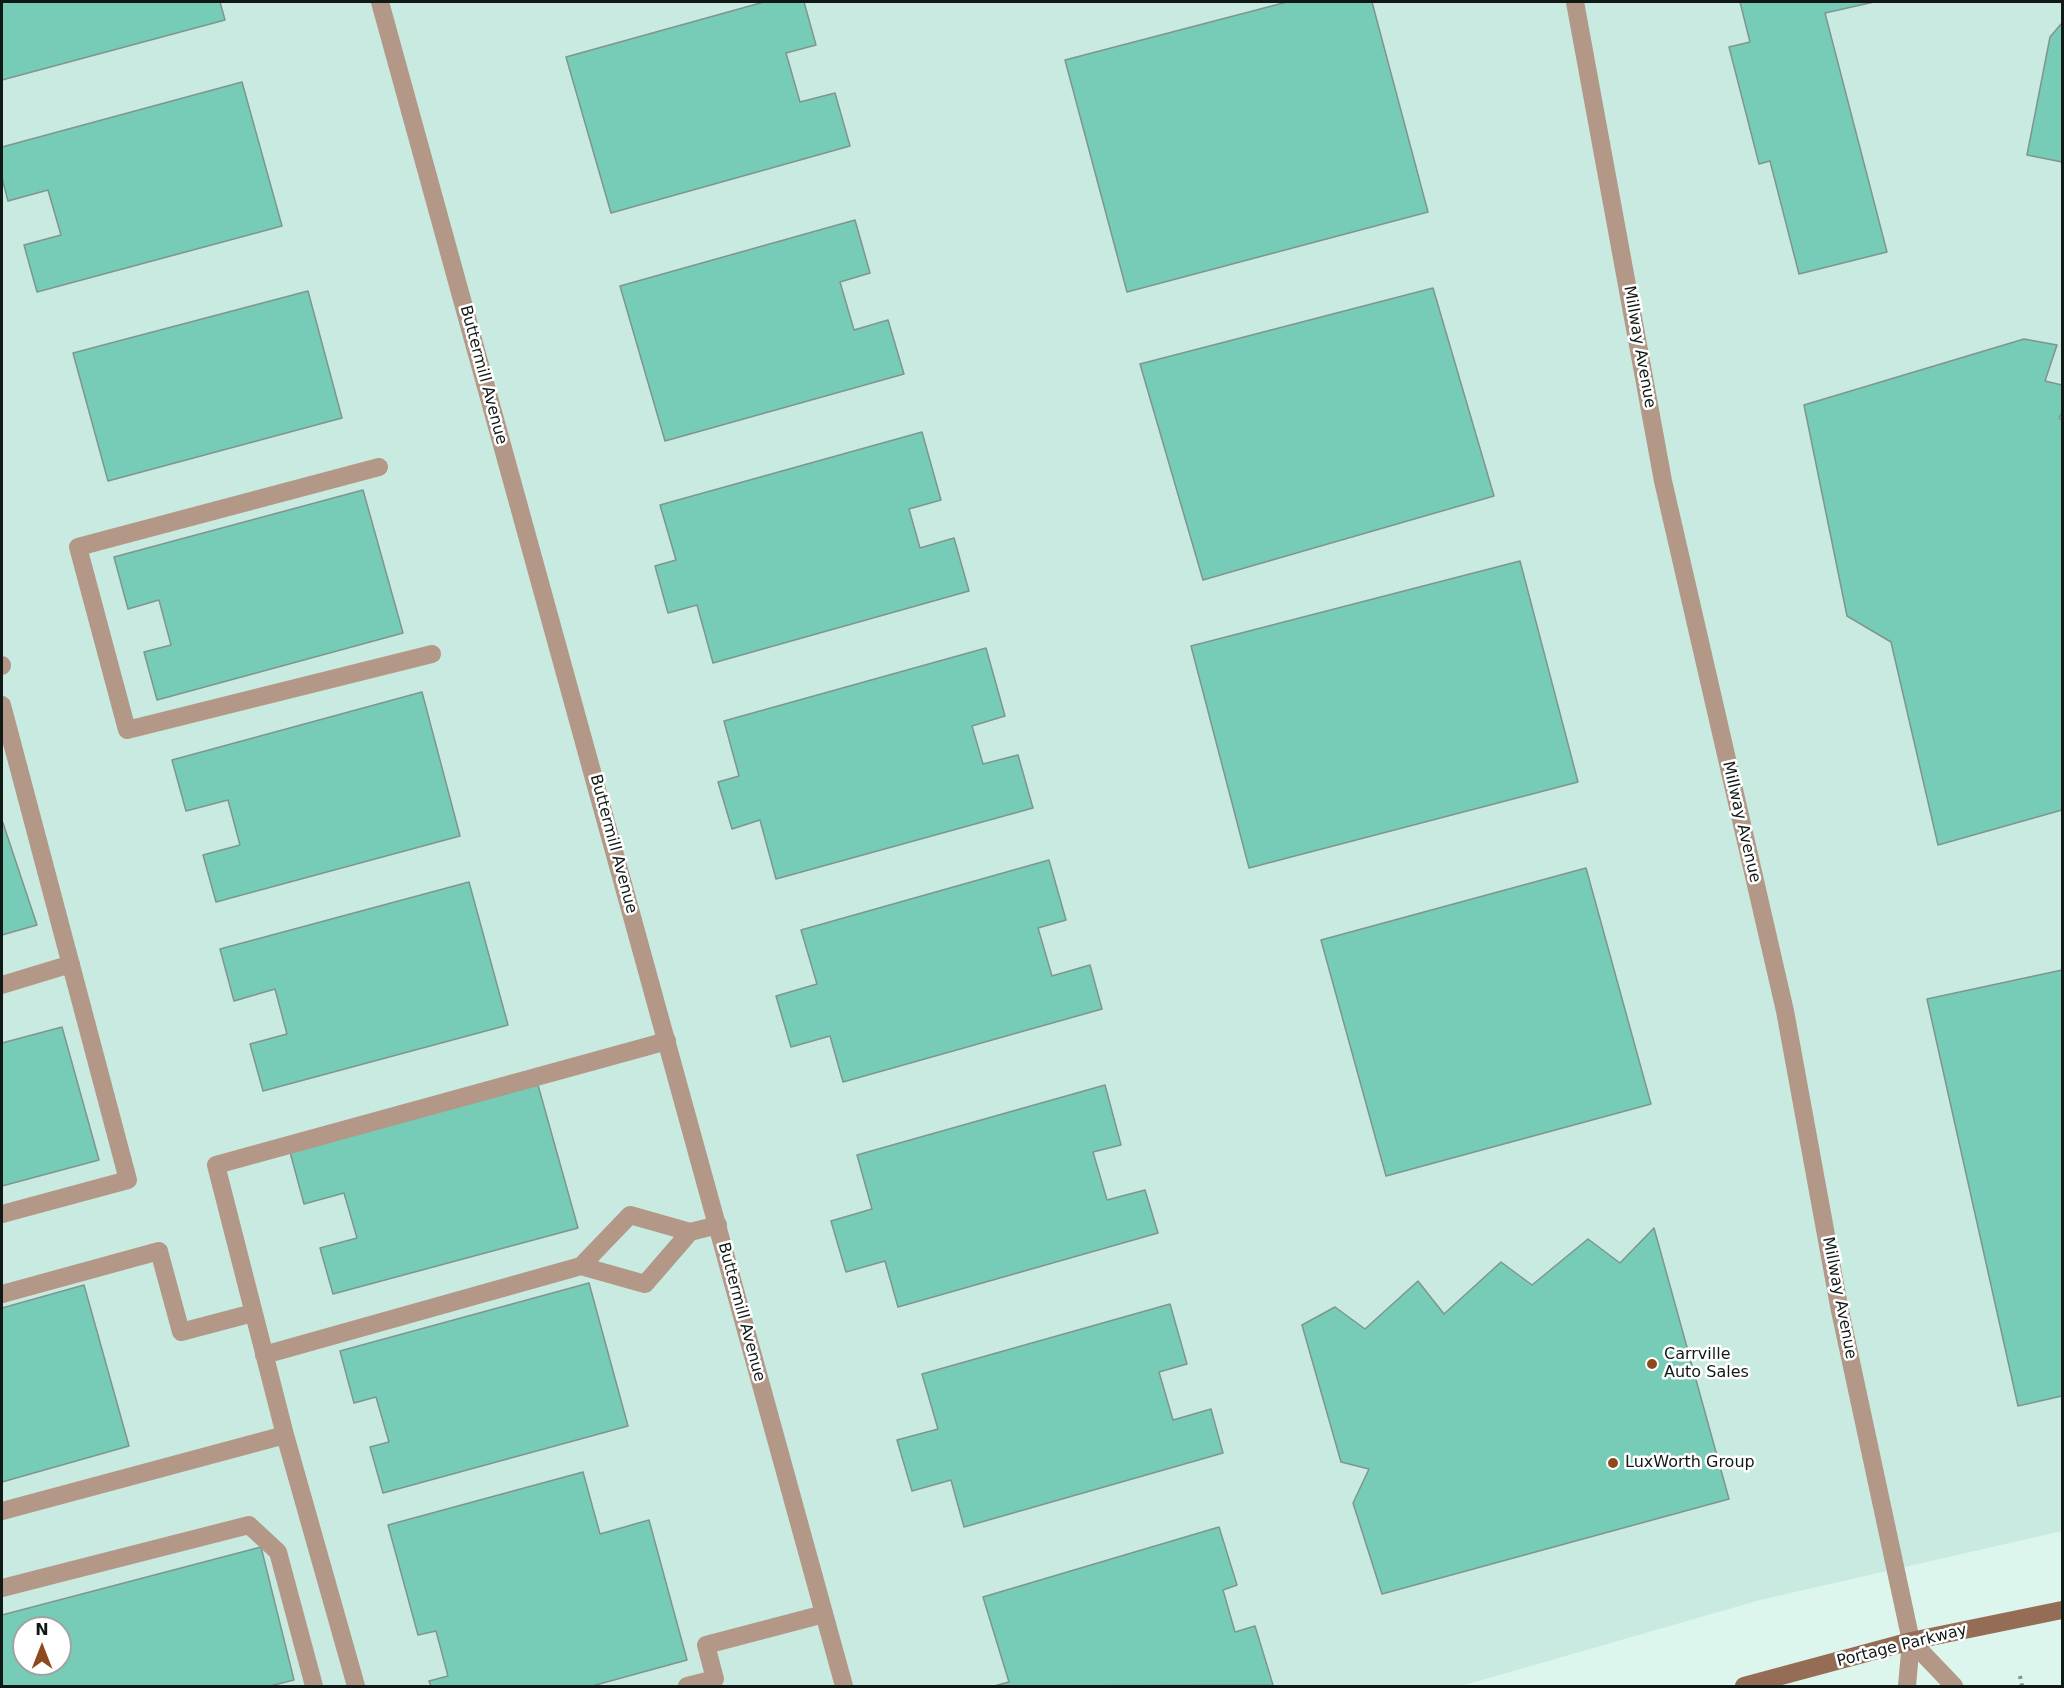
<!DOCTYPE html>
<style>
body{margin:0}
#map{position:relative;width:2064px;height:1688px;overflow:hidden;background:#dcf5ed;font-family:"DejaVu Sans",sans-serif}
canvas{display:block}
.frame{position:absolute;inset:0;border:3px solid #101916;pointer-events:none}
.north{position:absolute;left:12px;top:1616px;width:60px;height:60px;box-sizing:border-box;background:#fff;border:2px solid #9fa3a2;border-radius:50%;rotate:0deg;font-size:16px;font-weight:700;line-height:24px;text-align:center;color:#101916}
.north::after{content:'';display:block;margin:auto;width:21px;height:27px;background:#8e4a1d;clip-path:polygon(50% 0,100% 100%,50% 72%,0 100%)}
</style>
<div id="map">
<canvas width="2064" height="1688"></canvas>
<div class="frame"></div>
<div class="north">N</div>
</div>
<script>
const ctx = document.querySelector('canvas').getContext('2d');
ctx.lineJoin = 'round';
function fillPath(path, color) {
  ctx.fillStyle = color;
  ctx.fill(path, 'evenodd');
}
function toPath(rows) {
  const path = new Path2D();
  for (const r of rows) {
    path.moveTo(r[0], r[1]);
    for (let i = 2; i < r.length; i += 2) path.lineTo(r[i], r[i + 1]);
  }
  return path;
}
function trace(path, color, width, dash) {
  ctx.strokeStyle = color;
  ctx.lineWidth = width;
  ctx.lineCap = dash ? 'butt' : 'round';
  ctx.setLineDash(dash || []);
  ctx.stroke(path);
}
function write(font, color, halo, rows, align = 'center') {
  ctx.font = font + ' "DejaVu Sans",sans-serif';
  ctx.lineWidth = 5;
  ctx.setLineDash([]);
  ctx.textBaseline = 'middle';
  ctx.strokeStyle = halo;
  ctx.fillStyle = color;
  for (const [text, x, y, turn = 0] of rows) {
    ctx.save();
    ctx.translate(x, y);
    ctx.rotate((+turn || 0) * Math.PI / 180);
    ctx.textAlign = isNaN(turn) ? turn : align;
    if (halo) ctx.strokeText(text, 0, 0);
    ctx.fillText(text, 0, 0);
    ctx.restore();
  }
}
fillPath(toPath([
 [2,2,2062,2,2062,1531,1760,1600,1461,1686,2,1686],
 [24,1628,60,1628,60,1664,24,1664]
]), '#c8eae0');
const building = toPath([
 [2,2,220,2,225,20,2,80,2,2],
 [764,2,804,2,816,45,786,53,800,102,835,93,850,146,611,213,566,57,764,2],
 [1287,2,1372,2,1428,212,1127,292,1065,60,1287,2],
 [1740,2,1874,2,1825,13,1887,252,1799,274,1770,161,1759,164,1729,47,1750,42,1740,2],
 [2062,23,2062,162,2027,155,2050,37,2062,23],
 [242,82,282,226,37,292,24,245,61,235,48,190,8,201,2,178,2,147,242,82],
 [855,220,870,273,840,282,854,330,888,320,904,374,665,441,620,286,855,220],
 [1433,288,1494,496,1203,580,1140,364,1433,288],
 [308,291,342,418,108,481,73,353,308,291],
 [2024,339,2057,345,2045,381,2062,385,2062,413,2059,418,2062,420,2062,810,1938,845,1891,642,1847,616,1804,405,2024,339],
 [922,432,941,500,909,509,920,548,954,538,969,591,713,663,697,605,668,613,655,566,676,560,660,505,922,432],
 [363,490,403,633,157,700,144,652,171,645,159,600,128,609,114,557,363,490],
 [1520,561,1578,782,1249,868,1191,646,1520,561],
 [986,648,1005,716,972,726,983,764,1018,755,1033,808,776,879,760,820,732,829,718,782,739,776,724,721,986,648],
 [422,692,460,836,216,902,203,855,240,845,228,800,186,811,172,760,422,692],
 [2,820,37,925,2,935,2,820],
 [1049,860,1066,920,1038,928,1052,976,1090,965,1102,1009,843,1082,830,1036,791,1047,776,996,817,984,801,930,1049,860],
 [1586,868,1651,1104,1386,1176,1321,940,1586,868],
 [469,882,508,1025,263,1091,250,1044,287,1034,275,989,234,1001,220,949,469,882],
 [2062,970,2062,1396,2018,1406,1927,999,2062,970],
 [62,1027,99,1160,2,1186,2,1043,62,1027],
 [538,1085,578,1228,333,1294,320,1248,357,1238,344,1193,304,1204,290,1152,538,1085],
 [1105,1085,1121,1145,1093,1152,1107,1200,1145,1190,1158,1233,898,1307,885,1261,846,1272,831,1221,872,1209,857,1155,1105,1085],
 [1654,1228,1729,1499,1382,1594,1353,1503,1369,1469,1341,1462,1302,1325,1335,1307,1365,1329,1418,1281,1444,1314,1501,1262,1532,1285,1588,1239,1620,1263,1654,1228],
 [589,1283,628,1426,383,1493,370,1447,389,1442,376,1397,354,1403,340,1351,589,1283],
 [84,1285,129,1446,2,1482,2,1308,84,1285],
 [1170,1304,1187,1364,1159,1372,1173,1420,1211,1409,1223,1453,964,1527,951,1480,912,1491,897,1440,938,1429,922,1374,1170,1304],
 [583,1472,600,1534,649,1520,687,1660,592,1686,431,1686,429,1681,448,1676,436,1631,418,1635,388,1525,583,1472],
 [1219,1527,1237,1585,1223,1590,1235,1632,1255,1626,1273,1685,994,1686,1009,1682,983,1597,1219,1527],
 [261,1547,294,1680,270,1686,2,1686,2,1615,261,1547],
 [24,1628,60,1628,60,1664,24,1664,24,1628]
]);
fillPath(building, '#76ccb7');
trace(building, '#7f958f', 1.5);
trace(toPath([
 [2020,1676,2022,1686]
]), '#81938d', 4, [3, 4.5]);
trace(toPath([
 [379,467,78,547,127,730,432,654],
 [2,665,2,666],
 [2,705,128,1180,2,1214],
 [2,985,71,964],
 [690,1232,645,1284,581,1266,630,1215,690,1232,718,1225],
 [2,1294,159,1251,181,1332,253,1313],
 [264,1355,581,1266],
 [285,1435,356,1686],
 [2,1511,285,1435,216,1165,667,1041],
 [2,1588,249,1525,278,1552,314,1686],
 [687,1686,715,1679,706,1645,824,1614]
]), '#b39787', 18);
trace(toPath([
 [380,2,844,1686],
 [1575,2,1663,481,1785,1011,1839,1306,1911,1641,1907,1686],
 [1911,1641,1954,1686]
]), '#b39787', 18);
trace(toPath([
 [1744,1686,1911,1641,2062,1610]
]), '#956d56', 18);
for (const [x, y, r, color] of [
 [1652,1364,6,"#8e4a1d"],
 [1613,1463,6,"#8e4a1d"]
]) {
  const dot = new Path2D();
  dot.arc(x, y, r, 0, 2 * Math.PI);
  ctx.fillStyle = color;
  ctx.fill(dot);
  trace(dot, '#fff', 2);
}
write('16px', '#101916', '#fff', [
 ["Millway Avenue",1639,347,80],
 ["Buttermill Avenue",483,375,75],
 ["Millway Avenue",1741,822,77],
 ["Buttermill Avenue",613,844,75],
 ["Millway Avenue",1839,1298,79],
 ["Buttermill Avenue",741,1312,75],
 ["Portage Parkway",1902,1646,-14]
]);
write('16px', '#101916', '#fff', [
 ["Carrville",1664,1355],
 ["Auto Sales",1664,1373],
 ["LuxWorth Group",1625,1463]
], 'left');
</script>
